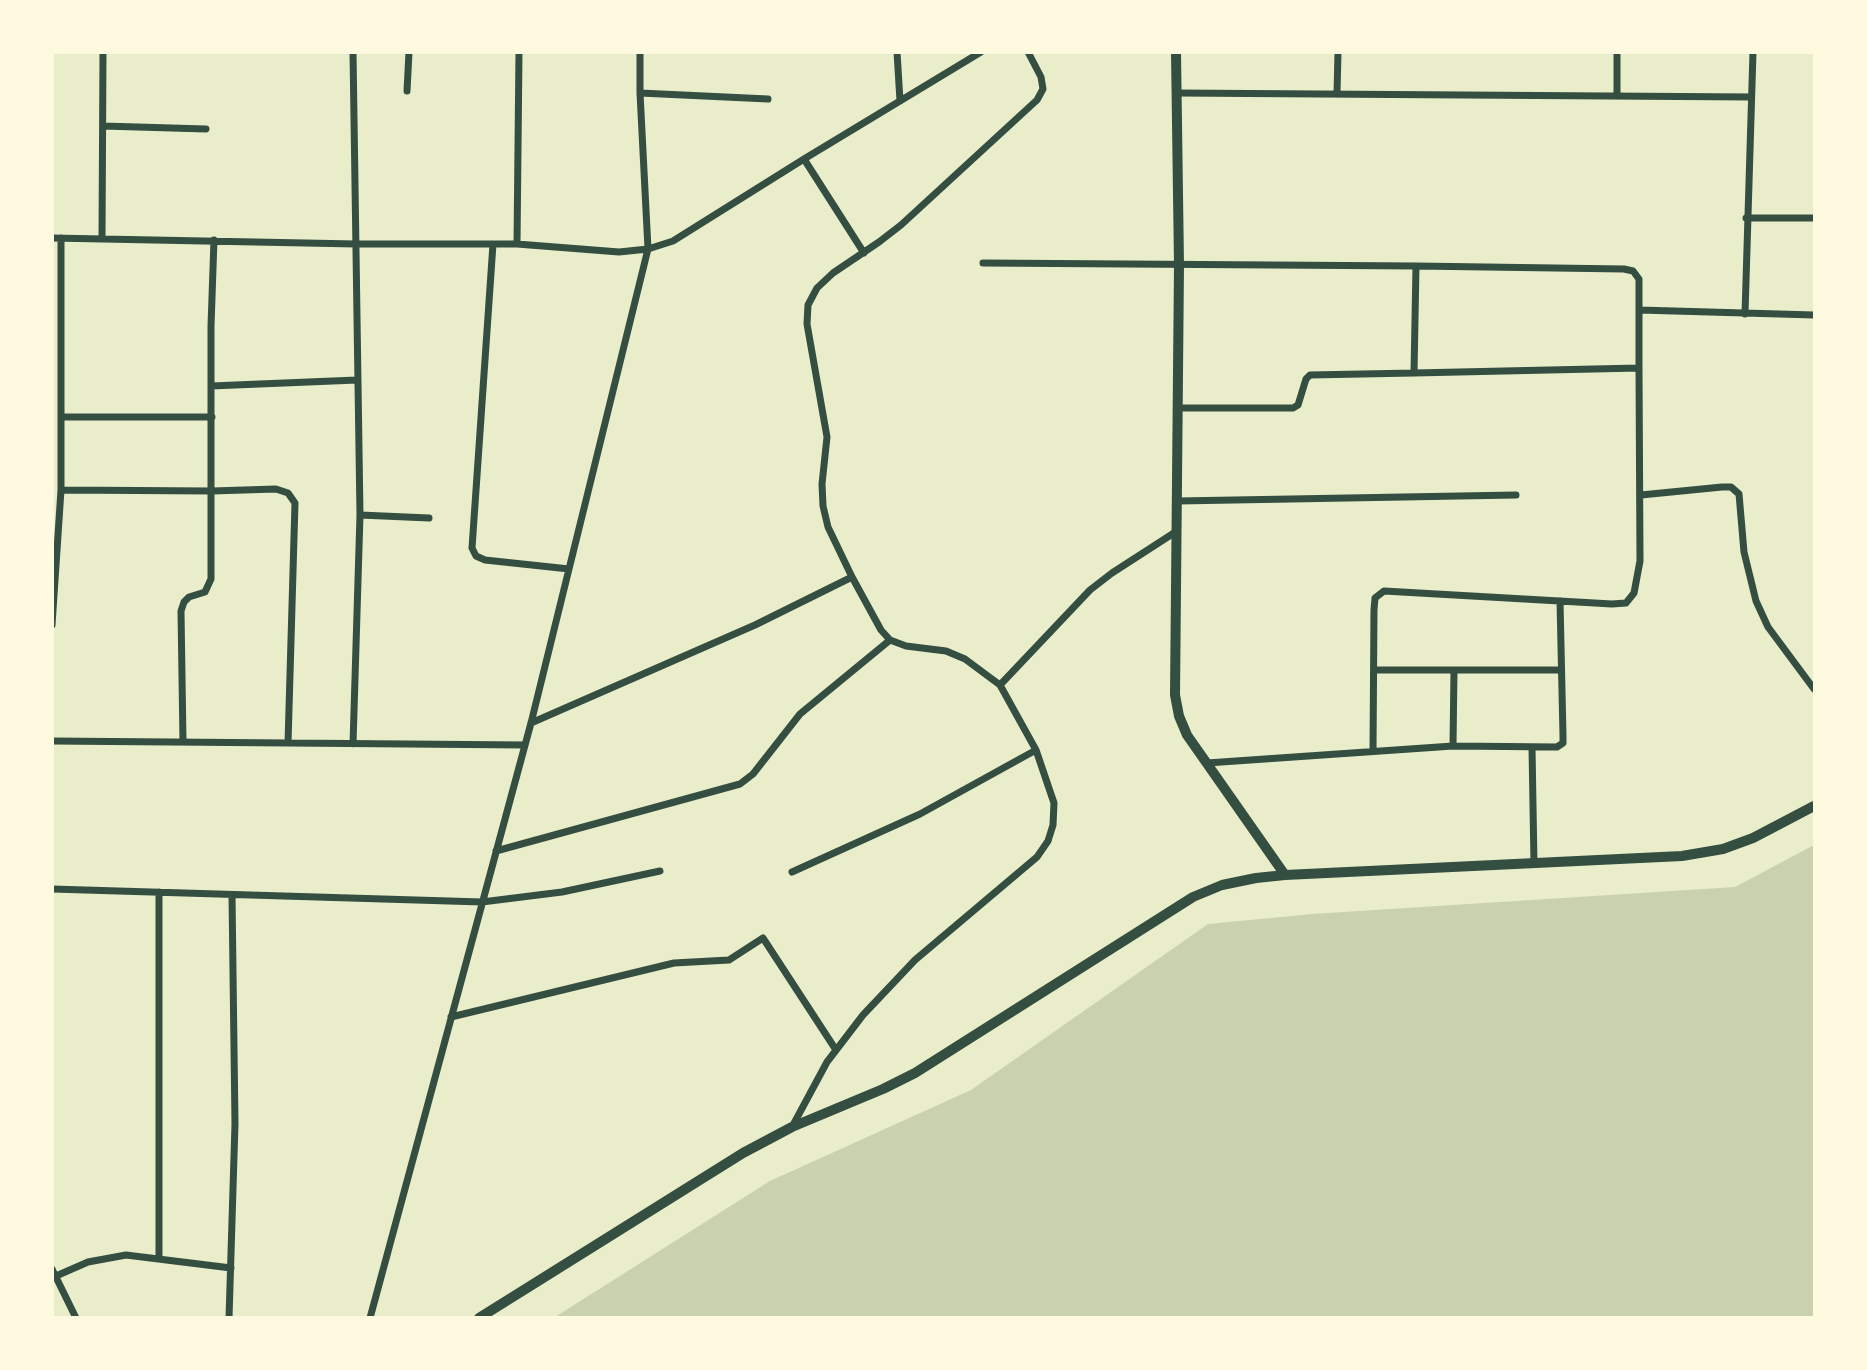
<!DOCTYPE html>
<style>
body{margin:0}
#map{position:relative;width:1867px;height:1370px;overflow:hidden;background:#e9edc9;font-family:Georgia,serif}
canvas{display:block}
.frame{position:absolute;inset:0;border:54px solid #fefae0;pointer-events:none}
</style>
<div id="map">
<canvas width="1867" height="1370"></canvas>
<div class="frame"></div>
</div>
<script>
const ctx = document.querySelector('canvas').getContext('2d');
ctx.lineJoin = 'round';
function fillPath(path, color) {
  ctx.fillStyle = color;
  ctx.fill(path, 'evenodd');
}
function toPath(rows) {
  const path = new Path2D();
  for (const r of rows) {
    path.moveTo(r[0], r[1]);
    for (let i = 2; i < r.length; i += 2) path.lineTo(r[i], r[i + 1]);
  }
  return path;
}
function trace(path, color, width, dash) {
  ctx.strokeStyle = color;
  ctx.lineWidth = width;
  ctx.lineCap = dash ? 'butt' : 'round';
  ctx.setLineDash(dash || []);
  ctx.stroke(path);
}
fillPath(toPath([
 [1814,845,1814,1317,555,1317,770,1181,971,1090,1208,924,1312,914,1735,887]
]), '#cad2ad');
trace(toPath([
 [353,52,360,515],
 [897,52,900,101],
 [1617,52,1617,94],
 [407,91,409,52],
 [640,93,768,99],
 [1177,93,1751,97],
 [1337,93,1338,52],
 [103,126,206,129],
 [804,159,864,253],
 [1746,218,1814,218],
 [52,238,356,244,517,244,619,252,648,249,673,241,804,159,981,52],
 [102,238,103,52],
 [493,244,472,548,476,556,485,560,569,569],
 [517,244,519,52],
 [983,263,1416,266,1414,373,1639,368,1639,310,1814,315],
 [1416,266,1624,269,1633,271,1639,279,1639,310],
 [1745,314,1753,52],
 [211,386,357,380],
 [1178,408,1293,408,1298,405,1306,379,1310,375,1414,373],
 [62,417,212,417],
 [61,490,212,491,276,489,288,493,295,503,288,743],
 [1641,495,1722,487,1731,487,1739,494,1744,552,1756,601,1768,627,1814,689],
 [1178,501,1516,495],
 [52,625,61,490,61,238],
 [1374,670,1561,670],
 [1000,685,1090,590,1112,573,1177,531],
 [531,723,755,625,852,577],
 [52,741,525,745],
 [183,742,181,611,184,602,189,597,205,592,211,579,211,326,214,240],
 [353,744,360,515,429,518],
 [1453,746,1454,671],
 [1532,747,1534,864],
 [1373,751,1374,610,1375,598,1384,591,1612,604,1626,603,1634,593,1640,561,1639,368],
 [1207,763,1453,746,1557,747,1563,743,1563,736,1560,601],
 [496,851,740,784,753,774,800,714,890,640],
 [792,872,920,814,1036,750],
 [52,889,482,902,562,892,660,871],
 [159,892,159,1257],
 [451,1017,674,963,729,960,763,938,836,1050],
 [792,1127,827,1062,863,1015,915,960,1037,857,1048,841,1053,825,1054,803,1036,750,1000,685,965,659,946,651,906,646,890,640,881,630,852,577,828,527,823,506,822,484,827,437,807,324,808,305,817,288,833,273,879,242,901,225,1037,100,1043,89,1041,77,1028,52],
 [52,1269,76,1318],
 [56,1276,88,1262,126,1255,231,1268],
 [229,1318,235,1124,232,895],
 [370,1318,531,723,648,249,640,93,640,52]
]), '#344e41', 7);
trace(toPath([
 [1176,52,1179,265,1175,695,1179,716,1187,735,1285,875],
 [479,1318,743,1153,792,1127,883,1089,915,1073,1193,897,1222,885,1256,878,1285,875,1682,856,1723,849,1753,838,1814,806]
]), '#344e41', 10);
</script>
